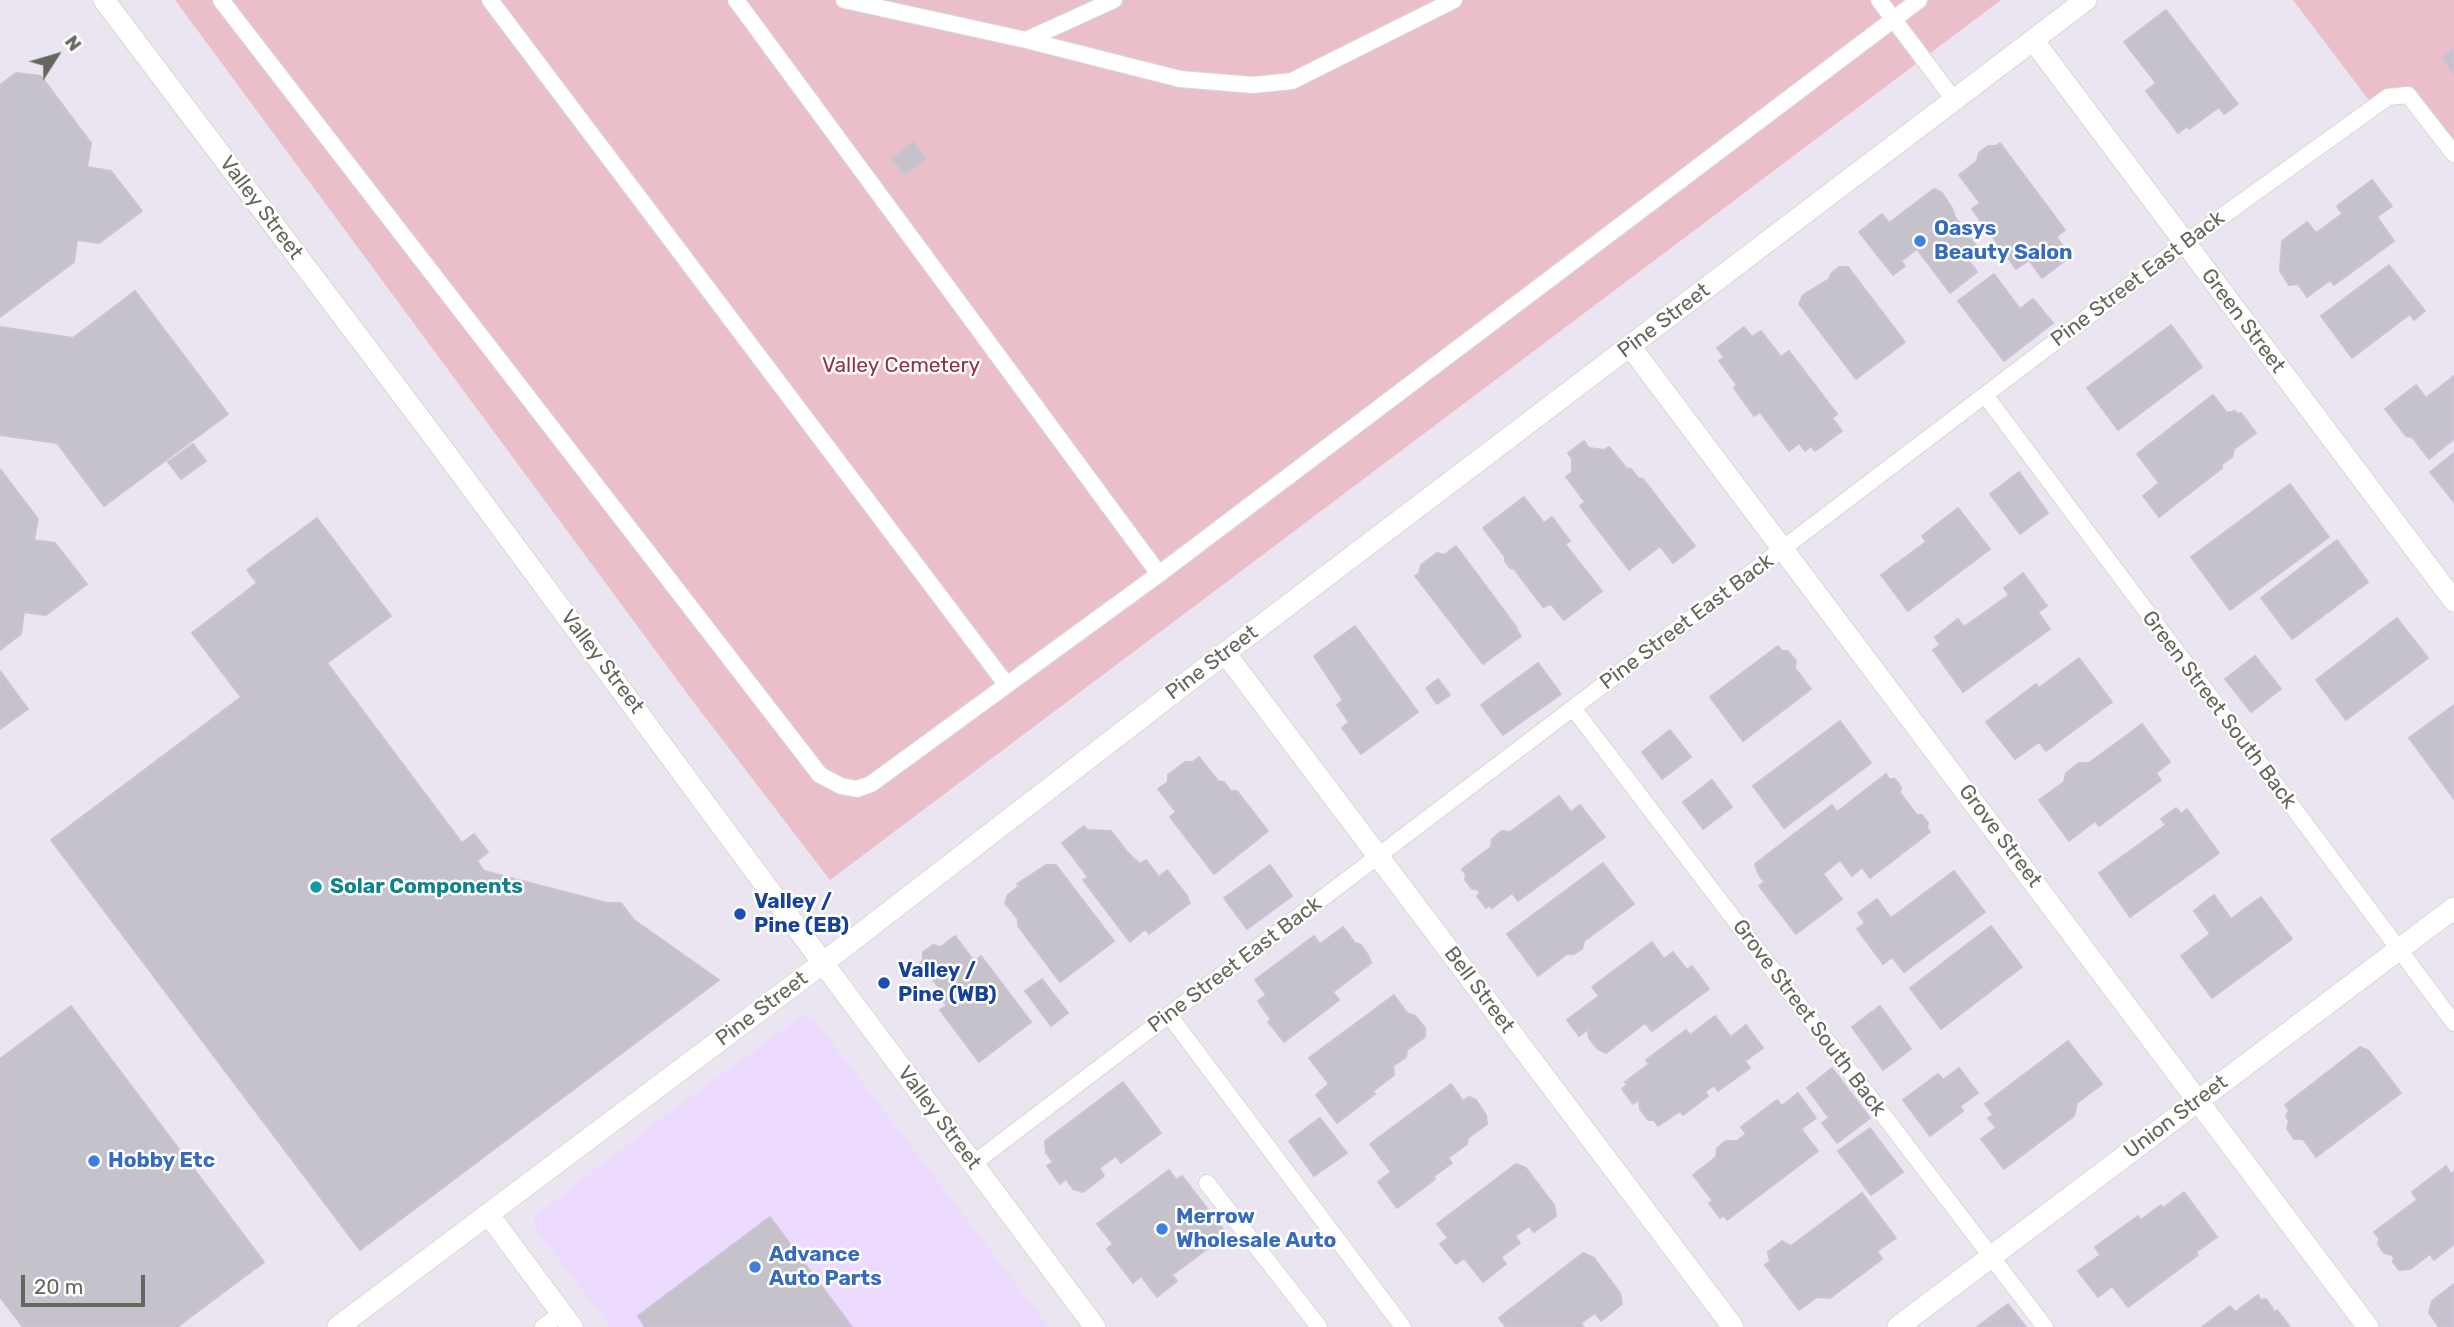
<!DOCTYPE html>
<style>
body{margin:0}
#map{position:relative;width:2454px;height:1327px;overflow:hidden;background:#ebe5f1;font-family:Rubik,sans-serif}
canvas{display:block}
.north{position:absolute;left:21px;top:21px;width:70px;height:70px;-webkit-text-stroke:5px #fff;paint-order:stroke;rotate:53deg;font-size:19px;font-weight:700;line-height:28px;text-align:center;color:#64675c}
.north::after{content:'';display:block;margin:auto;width:24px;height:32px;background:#64675c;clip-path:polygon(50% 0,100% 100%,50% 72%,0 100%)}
.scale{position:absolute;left:21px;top:1275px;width:124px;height:32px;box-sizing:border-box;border:4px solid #64675c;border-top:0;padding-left:9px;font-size:21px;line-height:24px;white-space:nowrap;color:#64675c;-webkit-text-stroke:5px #fff;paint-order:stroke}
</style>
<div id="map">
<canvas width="2454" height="1327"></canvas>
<div class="north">N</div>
<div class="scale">20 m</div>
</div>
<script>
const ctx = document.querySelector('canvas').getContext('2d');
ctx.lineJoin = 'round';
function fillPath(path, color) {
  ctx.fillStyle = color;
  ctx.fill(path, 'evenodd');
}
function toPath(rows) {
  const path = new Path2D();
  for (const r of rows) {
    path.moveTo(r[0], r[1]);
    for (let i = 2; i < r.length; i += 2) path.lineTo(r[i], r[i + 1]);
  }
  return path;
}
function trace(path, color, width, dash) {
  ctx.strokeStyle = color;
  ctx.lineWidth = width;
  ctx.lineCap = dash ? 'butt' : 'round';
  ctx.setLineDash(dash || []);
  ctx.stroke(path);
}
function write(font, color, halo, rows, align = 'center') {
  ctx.font = font + ' Rubik,sans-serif';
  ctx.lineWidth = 5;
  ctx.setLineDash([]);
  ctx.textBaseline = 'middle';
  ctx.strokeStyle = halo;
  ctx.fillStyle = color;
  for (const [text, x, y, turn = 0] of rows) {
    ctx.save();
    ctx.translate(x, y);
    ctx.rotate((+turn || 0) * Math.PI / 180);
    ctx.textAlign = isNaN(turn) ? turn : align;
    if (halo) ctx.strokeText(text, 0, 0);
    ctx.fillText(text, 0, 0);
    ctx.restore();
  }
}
fillPath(toPath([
 [801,1017,807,1017,817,1023,1049,1327,610,1327,534,1227,534,1217,667,1114]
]), '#eddbff');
fillPath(toPath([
 [175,0,2001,0,830,880,692,700],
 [2293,0,2454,0,2454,154,2408,95,2374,107]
]), '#ebbfca');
const building = toPath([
 [2166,10,2238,104,2224,114,2219,107,2189,129,2187,126,2178,133,2146,91,2156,83,2124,42,2166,10],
 [2454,49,2454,74,2442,58,2454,49],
 [16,73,41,76,91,143,87,167,111,171,142,211,99,243,77,240,74,262,0,317,0,85,16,73],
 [913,142,926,159,905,175,892,159,913,142],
 [2000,143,2065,230,2056,237,2071,256,2042,278,2029,260,2016,269,1972,209,1980,203,1959,175,1977,161,1979,153,1988,146,1996,146,2000,143],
 [2372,180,2392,206,2377,217,2394,241,2334,285,2330,280,2307,297,2298,284,2289,285,2280,271,2282,241,2307,222,2316,233,2342,214,2337,206,2372,180],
 [1934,189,1942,193,1952,208,1955,217,1981,252,1969,261,1977,272,1950,293,1917,249,1901,261,1905,266,1893,275,1859,232,1882,214,1889,223,1934,189],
 [2389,265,2425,311,2414,320,2410,314,2352,358,2321,316,2389,265],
 [1839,267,1848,267,1905,342,1856,379,1799,304,1803,295,1829,279,1831,274,1839,267],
 [1994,274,2020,309,2033,299,2053,323,2004,361,1958,301,1994,274],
 [135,291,228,414,104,506,57,443,0,435,0,327,73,338,135,291],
 [2171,325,2202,367,2118,430,2087,388,2171,325],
 [1744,327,1752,337,1761,331,1781,357,1789,351,1837,414,1832,418,1842,431,1815,451,1811,446,1805,451,1799,443,1789,451,1760,412,1754,416,1734,388,1737,385,1719,361,1724,357,1717,348,1744,327],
 [2454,376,2454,439,2429,459,2412,437,2406,436,2385,409,2416,385,2426,398,2454,376],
 [2213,395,2227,413,2235,411,2237,414,2241,413,2256,433,2234,449,2232,457,2222,464,2222,468,2159,517,2143,496,2159,483,2137,454,2213,395],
 [1584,441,1589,448,1604,450,1609,447,1626,468,1631,469,1638,478,1643,479,1695,546,1673,563,1660,546,1629,570,1580,506,1585,502,1566,477,1572,472,1572,459,1568,453,1584,441],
 [193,444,206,461,181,479,168,462,193,444],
 [2454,453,2454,502,2430,472,2454,453],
 [0,469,38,519,34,540,55,543,87,584,46,615,24,612,21,634,0,650,0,469],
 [2019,472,2048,513,2020,534,1990,494,2019,472],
 [2290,484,2329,537,2230,610,2191,557,2290,484],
 [1524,497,1544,523,1552,517,1570,541,1565,544,1602,591,1564,620,1551,604,1543,607,1514,569,1510,568,1505,561,1505,557,1483,528,1524,497],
 [1958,508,1990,549,1908,611,1881,575,1926,542,1922,536,1958,508],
 [317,518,391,616,327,663,462,843,474,834,488,852,477,861,484,871,607,903,621,903,634,920,719,980,360,1250,51,840,240,698,244,701,192,633,257,583,247,570,317,518],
 [2337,540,2368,582,2292,639,2261,598,2337,540],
 [1456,546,1517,628,1516,629,1521,636,1483,664,1415,576,1419,574,1421,565,1437,553,1444,555,1456,546],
 [2023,573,2047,606,2038,612,2050,629,1963,692,1933,650,1940,645,1935,637,1958,619,1964,627,2009,595,2004,588,2023,573],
 [2397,618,2428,658,2346,720,2316,680,2397,618],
 [1355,626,1418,712,1361,754,1342,728,1349,722,1337,705,1343,700,1314,656,1355,626],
 [1778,646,1782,651,1788,651,1796,661,1795,668,1811,689,1743,741,1710,697,1778,646],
 [2255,656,2281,689,2251,712,2225,679,2255,656],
 [2079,658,2112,702,2046,751,2039,742,2015,759,1986,722,2036,684,2039,688,2079,658],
 [1538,663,1561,694,1503,735,1481,705,1538,663],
 [0,671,28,709,0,729,0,671],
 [1438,679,1450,695,1437,704,1426,688,1438,679],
 [2454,705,2454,799,2409,738,2454,705],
 [1840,721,1871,763,1784,828,1753,786,1840,721],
 [2142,724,2170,762,2156,773,2161,780,2099,826,2095,821,2069,841,2039,800,2064,782,2066,773,2079,763,2089,763,2142,724],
 [1670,730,1691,757,1662,779,1642,752,1670,730],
 [1199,757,1218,781,1224,782,1231,791,1237,791,1268,831,1214,874,1170,817,1176,812,1158,789,1168,782,1168,775,1185,762,1193,762,1199,757],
 [1886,774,1889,779,1895,779,1901,787,1900,793,1917,815,1922,815,1928,823,1927,828,1930,832,1870,878,1862,867,1852,876,1840,860,1823,874,1842,899,1796,934,1759,886,1764,882,1758,873,1755,864,1832,805,1837,812,1886,774],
 [1712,780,1732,807,1703,829,1683,802,1712,780],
 [1559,796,1571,812,1580,805,1605,837,1518,901,1512,893,1492,908,1489,905,1486,908,1477,896,1480,893,1477,889,1472,889,1465,880,1466,875,1462,869,1491,847,1492,839,1502,831,1510,832,1559,796],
 [2176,808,2181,814,2187,809,2219,853,2130,917,2099,873,2166,825,2161,819,2176,808],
 [1084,826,1087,830,1111,831,1128,853,1140,864,1146,860,1159,877,1167,870,1188,897,1187,898,1190,903,1149,934,1145,929,1130,942,1083,880,1088,877,1062,843,1084,826],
 [1603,863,1634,904,1584,941,1582,949,1574,954,1567,954,1538,976,1507,934,1603,863],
 [1046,865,1056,865,1114,941,1060,982,1018,926,1018,919,1005,903,1008,895,1019,886,1017,884,1046,865],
 [1270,865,1292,896,1247,929,1224,898,1270,865],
 [1954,871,1985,912,1904,972,1892,957,1883,964,1857,929,1865,923,1858,913,1877,899,1891,918,1954,871],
 [2214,895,2231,919,2261,897,2292,939,2212,998,2181,956,2210,934,2194,911,2214,895],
 [1991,926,2022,967,1941,1029,1910,988,1991,926],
 [1343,927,1355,943,1361,945,1368,955,1371,963,1333,992,1339,1000,1284,1042,1268,1022,1271,1020,1258,1001,1266,995,1255,980,1314,936,1320,944,1343,927],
 [955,936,974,961,981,956,1031,1022,979,1062,940,1010,947,1005,942,1000,943,993,920,963,923,960,923,952,933,945,941,947,955,936],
 [1652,942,1664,959,1673,952,1687,970,1692,966,1709,989,1652,1031,1645,1023,1606,1053,1598,1049,1589,1038,1588,1029,1579,1036,1567,1020,1599,996,1592,987,1652,942],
 [1042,979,1068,1013,1051,1026,1025,991,1042,979],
 [1394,995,1407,1013,1415,1016,1425,1028,1425,1037,1407,1050,1406,1057,1393,1066,1394,1075,1373,1091,1375,1094,1337,1123,1316,1095,1329,1084,1309,1058,1394,995],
 [71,1006,264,1262,177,1327,23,1327,0,1297,0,1059,71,1006],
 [1880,1006,1911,1049,1883,1070,1852,1027,1880,1006],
 [1715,1016,1731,1037,1746,1025,1763,1048,1745,1061,1750,1068,1718,1091,1714,1085,1705,1092,1708,1096,1683,1115,1680,1111,1658,1126,1654,1120,1648,1120,1640,1109,1639,1100,1633,1104,1622,1089,1627,1085,1625,1082,1649,1064,1646,1060,1686,1030,1690,1035,1715,1016],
 [2068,1041,2102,1084,2077,1103,2074,1116,2004,1169,1981,1139,1996,1128,1988,1118,1993,1115,1985,1104,2068,1041],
 [2360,1047,2369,1051,2401,1093,2316,1157,2303,1139,2294,1139,2287,1129,2289,1121,2286,1117,2289,1110,2285,1105,2360,1047],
 [1832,1068,1870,1118,1837,1143,1822,1123,1829,1118,1807,1088,1832,1068],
 [1959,1068,1978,1093,1960,1106,1963,1111,1930,1136,1903,1100,1938,1074,1943,1080,1959,1068],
 [1123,1082,1161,1133,1121,1163,1116,1156,1099,1168,1104,1176,1083,1192,1073,1189,1066,1179,1060,1184,1047,1166,1053,1162,1046,1153,1045,1141,1123,1082],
 [1451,1084,1463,1101,1469,1097,1476,1100,1486,1115,1487,1124,1468,1138,1467,1144,1448,1158,1452,1163,1433,1177,1435,1179,1397,1208,1378,1182,1391,1172,1370,1144,1451,1084],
 [1798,1093,1816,1118,1801,1129,1818,1151,1727,1220,1724,1215,1720,1218,1709,1203,1713,1201,1693,1175,1716,1157,1717,1148,1726,1141,1737,1141,1746,1134,1741,1127,1777,1100,1782,1106,1798,1093],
 [1320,1118,1347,1153,1314,1176,1289,1141,1320,1118],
 [1870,1128,1903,1172,1871,1195,1838,1151,1870,1128],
 [1516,1164,1526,1168,1554,1205,1556,1216,1534,1232,1529,1226,1515,1236,1520,1243,1501,1257,1506,1264,1483,1282,1464,1258,1456,1264,1440,1244,1448,1238,1437,1224,1516,1164],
 [2446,1166,2451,1174,2454,1171,2454,1244,2434,1260,2430,1254,2410,1269,2399,1270,2393,1262,2394,1258,2392,1255,2384,1253,2378,1244,2379,1238,2374,1232,2417,1200,2412,1192,2446,1166],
 [1169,1170,1176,1180,1182,1176,1227,1234,1172,1275,1177,1281,1157,1297,1141,1276,1133,1283,1107,1249,1113,1244,1097,1224,1169,1170],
 [2184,1192,2217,1237,2196,1252,2198,1255,2128,1307,2112,1286,2098,1297,2078,1271,2100,1255,2095,1247,2138,1216,2141,1220,2161,1205,2163,1208,2184,1192],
 [1862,1193,1896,1238,1877,1251,1882,1259,1830,1298,1817,1297,1799,1310,1765,1265,1770,1261,1768,1252,1782,1241,1791,1246,1862,1193],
 [770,1217,852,1327,645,1327,638,1316,770,1217],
 [1583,1253,1594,1258,1620,1293,1622,1304,1601,1321,1595,1313,1581,1323,1584,1327,1506,1327,1499,1318,1583,1253],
 [2454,1284,2454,1327,2439,1327,2429,1313,2432,1301,2454,1284],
 [2258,1295,2261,1300,2266,1299,2273,1309,2272,1314,2277,1310,2290,1327,2202,1327,2230,1306,2235,1312,2258,1295],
 [2008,1304,2026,1327,1977,1327,2008,1304]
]);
fillPath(building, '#c6c2cb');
trace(building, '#cbc2d6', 2);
const service = toPath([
 [221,0,820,775,841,786,857,789,871,784,1159,574,1919,0],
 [490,0,1006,684],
 [736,0,1159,574],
 [844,0,1026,40,1114,0],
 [1879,0,1955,101],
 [1026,40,1180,79,1253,85,1292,81,1454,0],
 [1985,395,2454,1023],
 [1573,708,2045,1327],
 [1169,1015,1403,1327],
 [974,1163,2185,243,2374,107,2388,97,2408,95,2454,154],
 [1207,1183,1319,1327],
 [543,1327,562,1313]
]);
const minor = toPath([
 [2033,40,2454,601],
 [1630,346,2368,1327],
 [1225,653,1733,1327],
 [488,1214,572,1327],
 [338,1327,823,963,1225,653,2086,0],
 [1898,1327,2454,908]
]);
const secondary = toPath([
 [104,0,437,441,823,963,1095,1327]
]);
trace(service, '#d7dad2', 18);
trace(minor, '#d7dad2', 23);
trace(secondary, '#d5d9cf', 23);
trace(service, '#fff', 16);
trace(minor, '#fff', 21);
trace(secondary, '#fff', 21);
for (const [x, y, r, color] of [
 [1920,241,7,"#3f7fe0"],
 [316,887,7,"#0f9aa8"],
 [740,914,7,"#1a4fb4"],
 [884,983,7,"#1a4fb4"],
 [94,1161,7,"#3f7fe0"],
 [1162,1229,7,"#3f7fe0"],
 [755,1267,7,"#3f7fe0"]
]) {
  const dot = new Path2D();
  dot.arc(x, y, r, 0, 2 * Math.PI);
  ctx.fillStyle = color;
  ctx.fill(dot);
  trace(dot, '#fff', 2.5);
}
write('21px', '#64675c', '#fff', [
 ["Valley Street",261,208,53],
 ["Pine Street East Back",2138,279,-37],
 ["Pine Street",1664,321,-37],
 ["Green Street",2243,321,53],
 ["Pine Street East Back",1687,622,-37],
 ["Valley Street",602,662,53],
 ["Pine Street",1212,663,-37],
 ["Green Street South Back",2219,710,53],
 ["Grove Street",2000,836,53],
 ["Pine Street East Back",1235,965,-37],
 ["Bell Street",1479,990,53],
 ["Pine Street",762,1009,-37],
 ["Grove Street South Back",1809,1018,53],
 ["Union Street",2176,1117,-37],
 ["Valley Street",939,1118,53]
]);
write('bold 21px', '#366cbe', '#fff', [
 ["Oasys",1934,229],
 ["Beauty Salon",1934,253],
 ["Hobby Etc",108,1161],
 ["Merrow",1176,1217],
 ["Wholesale Auto",1176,1241],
 ["Advance",769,1255],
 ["Auto Parts",769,1279]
], 'left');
write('21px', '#942f44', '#fff', [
 ["Valley Cemetery",901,366]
]);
write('bold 21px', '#0d838f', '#fff', [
 ["Solar Components",330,887]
], 'left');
write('bold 21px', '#164399', '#fff', [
 ["Valley /",754,902],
 ["Pine (EB)",754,926],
 ["Valley /",898,971],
 ["Pine (WB)",898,995]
], 'left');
</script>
